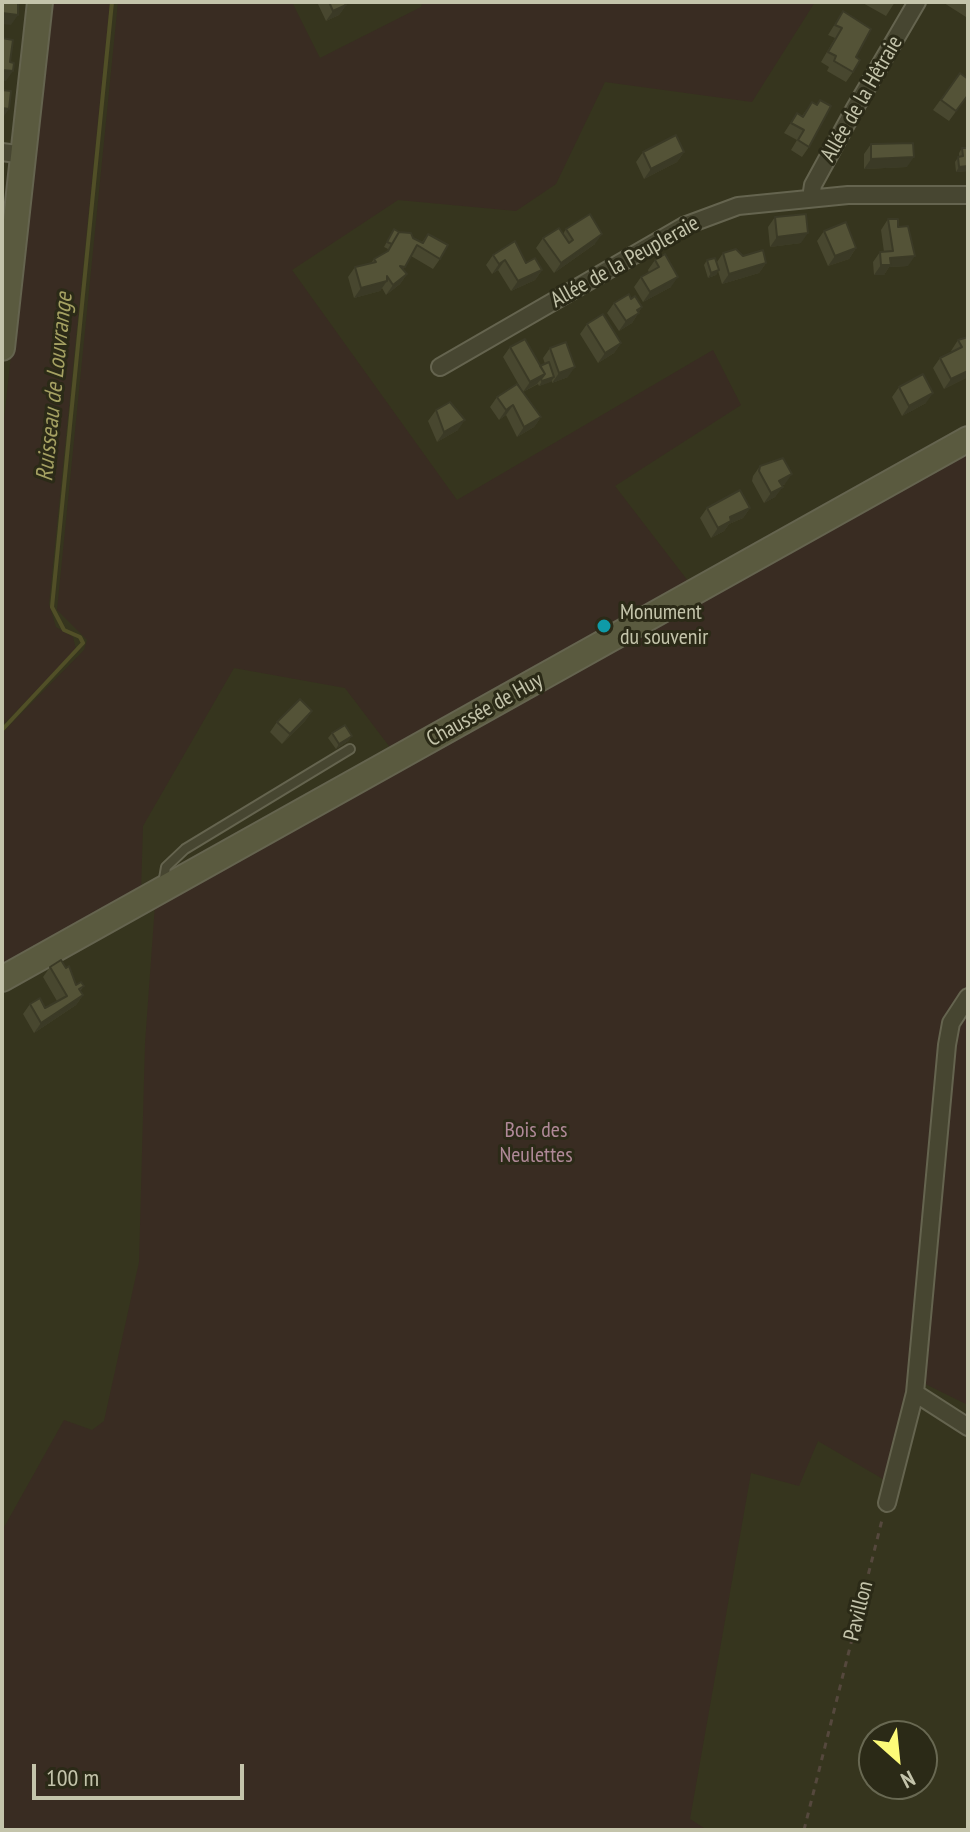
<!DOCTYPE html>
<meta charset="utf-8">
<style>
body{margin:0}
#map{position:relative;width:970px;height:1832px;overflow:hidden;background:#36351e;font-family:"PT Sans Narrow",sans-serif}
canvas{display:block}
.frame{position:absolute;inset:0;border:4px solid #c4c4ab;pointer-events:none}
.north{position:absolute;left:858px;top:1720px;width:80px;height:80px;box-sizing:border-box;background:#2b2a17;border:2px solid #686852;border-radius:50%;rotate:153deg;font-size:22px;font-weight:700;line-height:32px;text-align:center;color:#c4c4ab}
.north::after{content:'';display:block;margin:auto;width:28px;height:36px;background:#fcfa78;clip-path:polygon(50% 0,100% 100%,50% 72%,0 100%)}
.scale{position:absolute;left:32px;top:1764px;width:212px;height:36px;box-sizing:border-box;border:4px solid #c4c4ab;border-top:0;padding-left:10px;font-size:24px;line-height:28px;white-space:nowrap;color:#c4c4ab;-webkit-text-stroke:6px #2b2a17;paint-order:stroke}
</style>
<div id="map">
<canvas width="970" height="1832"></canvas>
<div class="frame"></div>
<div class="north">N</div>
<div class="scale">100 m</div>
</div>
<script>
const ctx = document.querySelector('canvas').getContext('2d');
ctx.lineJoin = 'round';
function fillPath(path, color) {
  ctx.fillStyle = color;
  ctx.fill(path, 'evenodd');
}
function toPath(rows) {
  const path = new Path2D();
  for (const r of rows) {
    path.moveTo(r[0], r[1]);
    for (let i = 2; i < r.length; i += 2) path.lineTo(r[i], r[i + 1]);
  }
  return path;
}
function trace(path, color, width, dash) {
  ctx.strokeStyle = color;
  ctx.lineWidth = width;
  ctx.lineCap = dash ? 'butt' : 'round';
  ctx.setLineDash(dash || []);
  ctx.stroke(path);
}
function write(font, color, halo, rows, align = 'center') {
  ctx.font = font + ' "PT Sans Narrow",sans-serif';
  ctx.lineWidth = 6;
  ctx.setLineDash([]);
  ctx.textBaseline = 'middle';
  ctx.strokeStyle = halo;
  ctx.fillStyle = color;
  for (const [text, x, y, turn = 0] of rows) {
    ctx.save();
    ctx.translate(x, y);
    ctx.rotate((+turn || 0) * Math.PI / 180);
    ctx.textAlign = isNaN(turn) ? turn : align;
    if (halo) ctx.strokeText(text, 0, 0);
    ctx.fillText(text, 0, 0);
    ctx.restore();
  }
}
fillPath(toPath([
 [50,2,110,2,49,604,56,627,73,637,76,649,2,726,2,437],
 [118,2,292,2,320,58,421,7,423,2,815,2,752,102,605,82,556,184,516,211,398,200,292,270,457,500,713,350,741,405,615,486,691,585,392,750,345,688,234,668,143,826,141,891,2,968,2,733,84,650,87,640,57,610],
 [968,452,968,1405,911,1377,888,1482,818,1441,799,1486,751,1473,690,1819,707,1830,2,1830,2,1531,64,1420,92,1430,104,1421,139,1262,145,1043,155,905]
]), '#392c22');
trace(toPath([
 [2,730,83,643,80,637,64,630,52,607,112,2]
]), '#514f27', 4);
const lane = toPath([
 [163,884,166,867,185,849,350,749]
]);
const street = toPath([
 [2,152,24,155],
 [811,198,813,185,855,108,917,2],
 [440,367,684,226,738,206,848,195,968,195],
 [915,1393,968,1427],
 [887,1503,915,1393,947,1045,951,1023,968,997]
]);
const secondary = toPath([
 [2,348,40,2],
 [2,979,968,439]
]);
trace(lane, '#65644f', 12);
trace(street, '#65644f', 20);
trace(secondary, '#65644f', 28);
trace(toPath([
 [804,1830,883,1516]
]), '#55483d', 3, [6, 6]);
trace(lane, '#474631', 8);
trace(street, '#474631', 16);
trace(secondary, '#5a5a3f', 24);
fillPath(toPath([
 [317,2,344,2,346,5,339,15,326,21],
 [861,2,895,2,886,16],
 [945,2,968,2,968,14,966,17,944,3],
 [843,11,856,57,853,72,846,82,827,71,829,67,821,62,835,38,828,35],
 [960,73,968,95,949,121,933,110],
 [812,102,809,147,802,157,791,150,797,140,784,133,797,113,802,116],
 [871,144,907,167,864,169,864,154],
 [968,144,968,171,956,172,955,162,959,156,959,153,962,148,965,148],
 [643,152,684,152,677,162,644,179,636,162],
 [775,217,801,243,770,247,768,227],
 [888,219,898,227,908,266,889,267,884,275,874,275,873,262,880,252,884,252,881,230],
 [394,229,422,242,428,234,440,259,433,269,411,256,403,269,407,274,400,284,386,295,382,288,380,291,354,298,348,277,355,267,371,263,374,259,387,252,388,249,384,247],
 [566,229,595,244,554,273,536,248,543,238,563,234],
 [824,231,856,248,849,259,828,266,817,241],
 [723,253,743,256,766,263,759,273,722,284,718,271,716,275,708,278,704,265,707,260,717,262],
 [493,255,526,263,542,270,535,280,511,291,498,270,492,274,486,265],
 [655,260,671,287,643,302,634,287,641,277,649,273,648,270],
 [631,299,642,307,632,323,619,331,607,313,614,303],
 [587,324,621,343,614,353,598,363,580,334],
 [968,337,968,377,944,389,933,368,940,358,952,352,951,351,958,340],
 [510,347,540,366,545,364,543,358,550,348,568,377,552,383,552,381,539,386,538,384,523,392,503,357],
 [899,387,926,403,902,416,892,397],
 [497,397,541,417,534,427,517,437,506,415,499,420,490,407],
 [436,410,458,430,437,442,428,421],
 [760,466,785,484,782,486,775,497,764,503,752,481,753,476],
 [707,508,750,508,743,518,729,524,724,531,711,538,700,518],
 [312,711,305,721,282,744,270,732,277,722],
 [332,733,352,736,348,741,336,749,328,738],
 [50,967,76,985,84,986,80,991,83,995,76,1005,34,1033,23,1014,30,1004,45,1008,57,1001,43,977]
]), '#48472f');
fillPath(toPath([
 [346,5,339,15,326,21,333,11],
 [2,13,18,15,11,25,2,24],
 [2,70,13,71,6,81,2,81],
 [2,108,9,109,2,119],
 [684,152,677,162,644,179,651,169],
 [914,157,907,167,864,169,871,159],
 [968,166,968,171,956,172,959,167],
 [808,233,801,243,770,247,777,237],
 [602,234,595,244,554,273,561,263],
 [856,248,849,259,828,266,835,256],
 [915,256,908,266,889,267,884,275,874,275,881,265,890,258],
 [505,260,498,270,492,274,499,264],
 [766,263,759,273,722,284,729,274],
 [542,270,535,280,511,291,518,281],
 [719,270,716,275,708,278,711,273],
 [407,274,400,284,386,295,393,285],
 [678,277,671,287,643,302,650,292],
 [387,281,380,291,354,298,361,288],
 [642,307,632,323,619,331,626,321],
 [621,343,614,353,598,363,605,353],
 [575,367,568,377,552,383,559,373],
 [968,371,968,377,944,389,951,379],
 [545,374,537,384,523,392,530,382],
 [554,377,551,382,539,386,542,381],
 [933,393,926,403,902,416,909,406],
 [513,405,506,415,499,420,506,410],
 [541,417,534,427,517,437,524,427],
 [465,420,458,430,437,442,444,432],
 [792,474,785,484,772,491,779,481],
 [783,487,775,497,764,503,771,493],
 [750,508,743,518,729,524,724,531,711,538,718,528,730,517],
 [312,711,305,721,282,744,290,734],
 [352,736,348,741,336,749,339,744],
 [83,995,76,1005,34,1033,41,1023]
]), '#3b3a26');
const building = toPath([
 [2,2,18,2,18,15,2,13,2,2],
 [329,2,344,2,346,5,333,11,329,2],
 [843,11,871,29,856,57,860,60,853,72,834,61,836,56,828,52,842,28,835,25,843,11],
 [2,38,13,40,10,62,14,63,13,71,2,70,2,38],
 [960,73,968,79,968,95,956,111,941,100,960,73],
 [2,90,11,91,9,109,2,108,2,90],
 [820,100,831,106,809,147,798,140,804,130,791,123,797,113,803,117,812,102,817,105,820,100],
 [676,135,684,152,651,169,643,152,676,135],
 [913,143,914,157,871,159,871,144,913,143],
 [962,148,967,148,968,166,959,167,958,157,963,156,962,148],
 [590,214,602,234,561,263,543,238,559,228,569,243,573,240,566,229,590,214],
 [806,214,808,233,777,237,775,217,806,214],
 [888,219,898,219,898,227,908,226,915,256,890,258,891,265,881,265,880,252,893,251,888,219],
 [846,222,856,248,835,256,824,231,846,222],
 [394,229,399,232,392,244,387,242,394,229],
 [399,232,411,233,413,238,423,243,428,234,448,245,440,259,417,245,405,267,400,266,407,274,393,285,387,276,387,281,361,288,355,267,376,262,374,259,388,251,399,232],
 [515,241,526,263,535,258,542,270,518,281,505,260,499,264,493,255,515,241],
 [736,249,743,256,763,250,766,263,729,274,723,253,736,249],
 [665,254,678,277,650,292,641,277,659,267,655,260,665,254],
 [715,258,719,270,711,273,707,260,715,258],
 [629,294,631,299,635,296,642,307,637,310,639,313,626,321,614,303,629,294],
 [603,314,621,343,605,353,587,324,603,314],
 [968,337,968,371,951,379,940,358,962,347,958,340,968,337],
 [525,339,545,374,530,382,510,347,525,339],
 [566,342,575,367,559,373,550,348,566,342],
 [549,362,554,377,542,381,541,379,545,374,540,366,549,362],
 [923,374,933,393,909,406,899,387,923,374],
 [517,384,541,417,524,427,513,405,506,410,497,397,517,384],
 [450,402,465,420,444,432,436,410,450,402],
 [783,458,792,474,779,481,783,487,771,493,759,471,760,466,783,458],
 [740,490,750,508,730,517,731,521,718,528,707,508,740,490],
 [300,699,312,711,290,734,277,722,300,699],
 [345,725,352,736,339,744,332,733,345,725],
 [61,960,66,968,69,966,76,985,81,982,84,986,79,989,83,995,41,1023,30,1004,40,998,45,1008,67,996,50,967,61,960]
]);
fillPath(building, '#545337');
trace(building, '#3b3a26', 2);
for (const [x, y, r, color] of [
 [604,626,8,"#0f9aa8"]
]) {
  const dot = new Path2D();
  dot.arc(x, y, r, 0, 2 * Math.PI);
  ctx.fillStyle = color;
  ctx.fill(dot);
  trace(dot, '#2b2a17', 3);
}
write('22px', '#c4c4ab', '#2b2a17', [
 ["Allée de la Hêtraie",862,99,-60],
 ["Allée de la Peupleraie",625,262,-29],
 ["Chaussée de Huy",485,710,-29],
 ["Pavillon",859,1611,-76]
]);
write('22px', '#c4c4ab', '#2b2a17', [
 ["Monument",620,613],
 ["du souvenir",620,638]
], 'left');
write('22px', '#b08998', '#2b2a17', [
 ["Bois des",536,1131],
 ["Neulettes",536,1156]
]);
write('italic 24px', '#a5a162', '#2b2a17', [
 ["Ruisseau de Louvrange",55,387,-84]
]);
</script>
